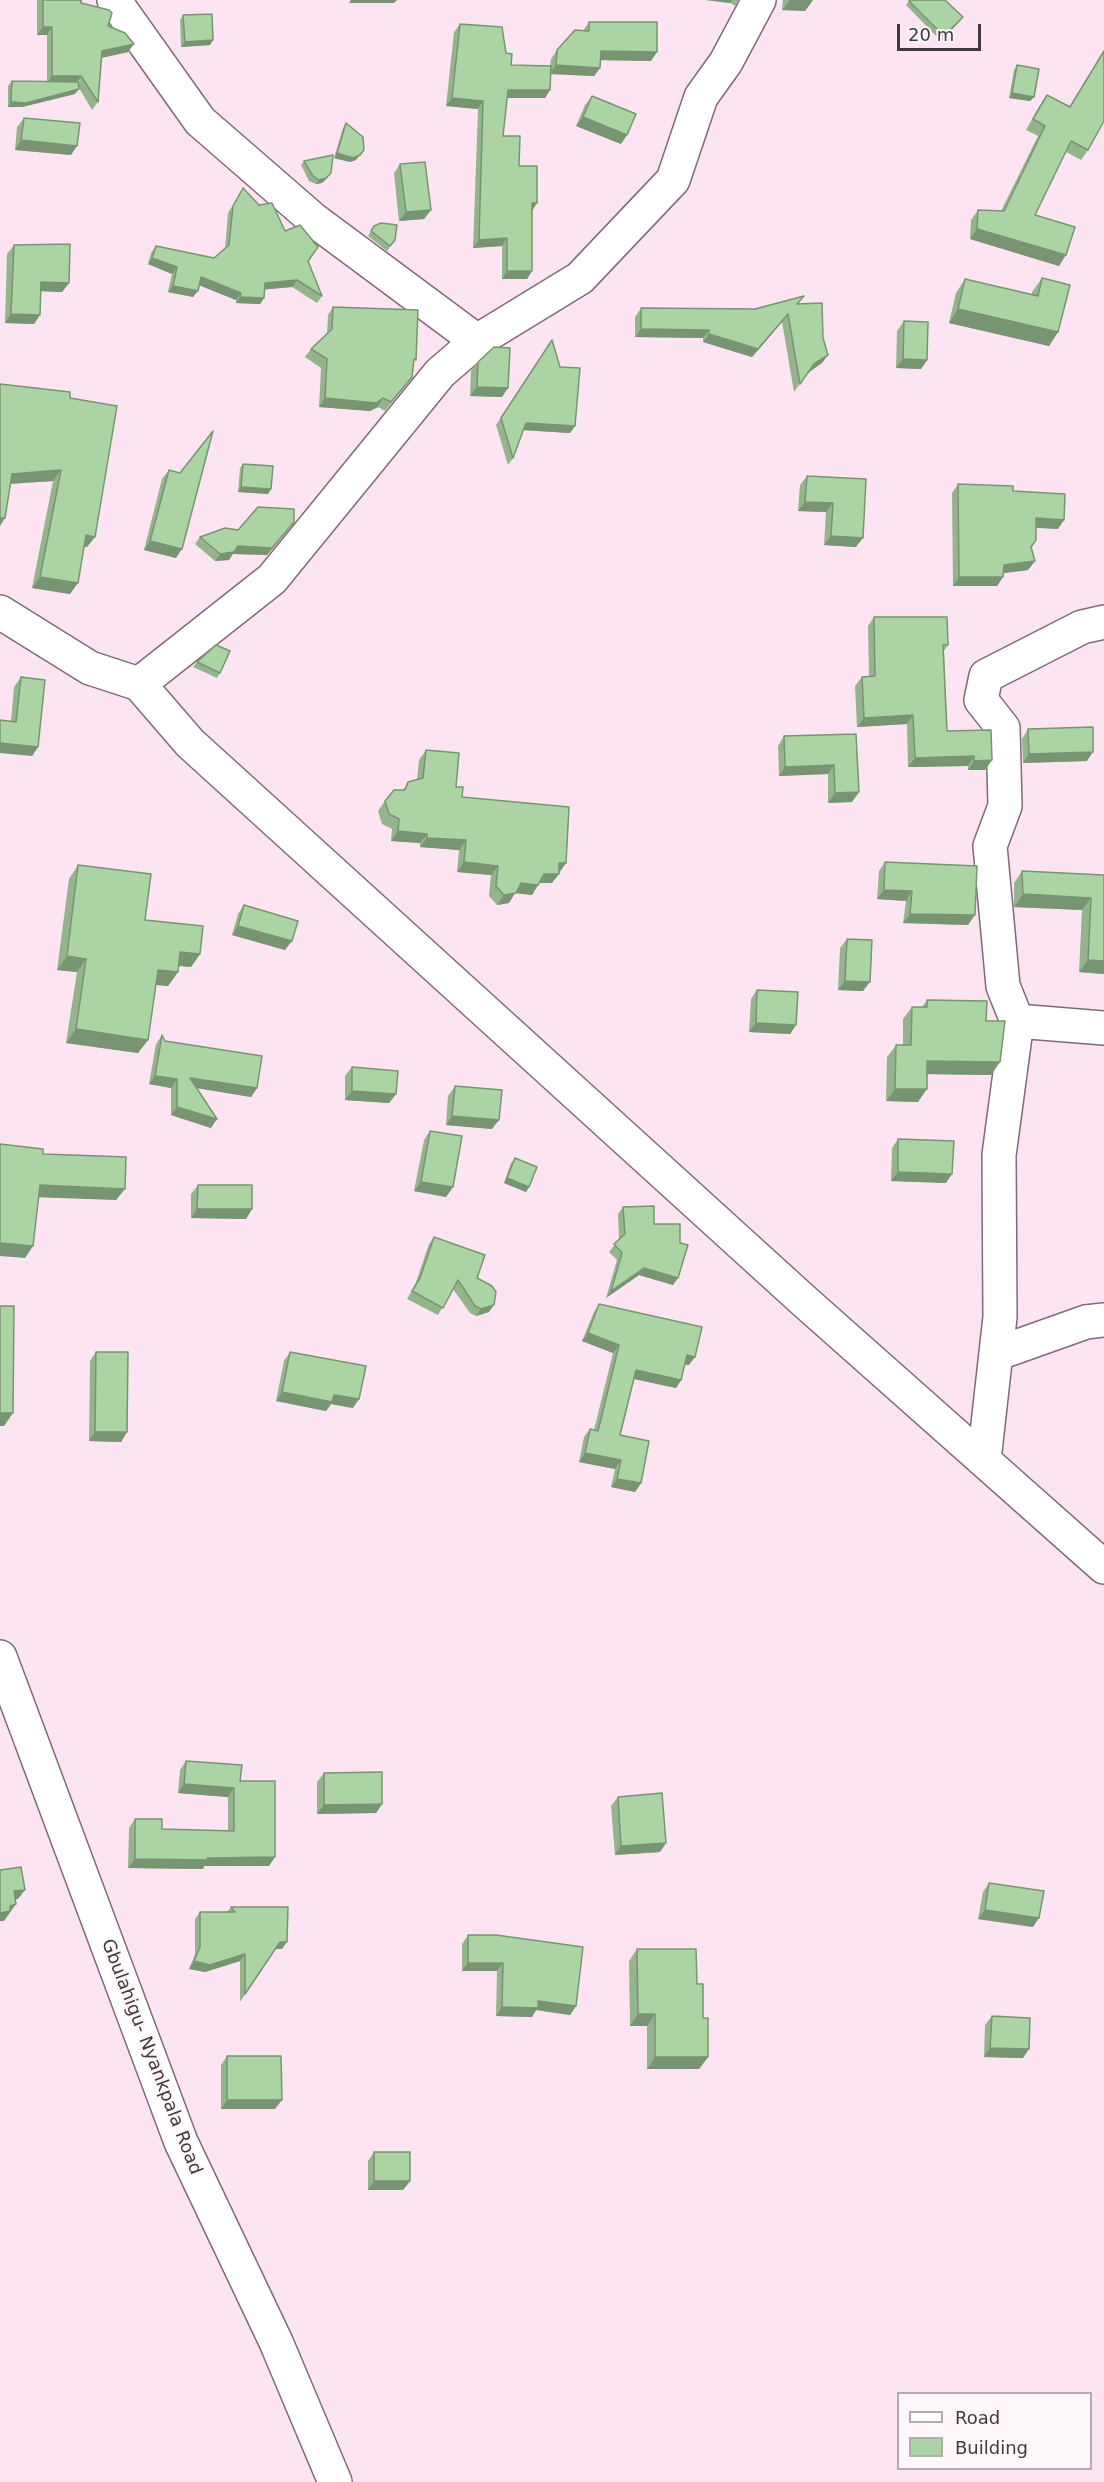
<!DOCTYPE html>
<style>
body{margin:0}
#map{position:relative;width:1104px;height:2482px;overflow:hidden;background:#fce4f3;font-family:"DejaVu Sans",sans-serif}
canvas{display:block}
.legend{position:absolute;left:897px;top:2392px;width:195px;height:78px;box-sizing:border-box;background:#fdf7fb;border:2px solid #b2abaf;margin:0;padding:8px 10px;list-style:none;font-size:18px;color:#41383e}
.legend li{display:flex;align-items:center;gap:12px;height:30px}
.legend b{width:30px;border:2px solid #b2abaf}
.scale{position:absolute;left:897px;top:24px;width:84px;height:27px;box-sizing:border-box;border:3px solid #41383e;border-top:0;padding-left:8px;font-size:18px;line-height:21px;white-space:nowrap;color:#41383e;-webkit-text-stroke:4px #fdf7fb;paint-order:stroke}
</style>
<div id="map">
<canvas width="1104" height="2482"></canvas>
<ul class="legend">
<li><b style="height:8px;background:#fff"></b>Road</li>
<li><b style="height:16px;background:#acd3a3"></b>Building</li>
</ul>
<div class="scale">20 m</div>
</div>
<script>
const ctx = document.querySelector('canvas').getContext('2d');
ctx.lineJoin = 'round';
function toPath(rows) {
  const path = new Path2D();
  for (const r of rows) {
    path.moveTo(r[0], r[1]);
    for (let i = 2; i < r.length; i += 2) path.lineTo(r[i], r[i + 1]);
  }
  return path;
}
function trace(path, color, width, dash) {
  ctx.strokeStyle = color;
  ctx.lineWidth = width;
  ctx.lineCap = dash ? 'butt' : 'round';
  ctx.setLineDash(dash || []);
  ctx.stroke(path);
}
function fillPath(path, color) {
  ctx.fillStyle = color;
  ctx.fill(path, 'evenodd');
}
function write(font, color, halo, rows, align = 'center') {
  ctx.font = font + ' "DejaVu Sans",sans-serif';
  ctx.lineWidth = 5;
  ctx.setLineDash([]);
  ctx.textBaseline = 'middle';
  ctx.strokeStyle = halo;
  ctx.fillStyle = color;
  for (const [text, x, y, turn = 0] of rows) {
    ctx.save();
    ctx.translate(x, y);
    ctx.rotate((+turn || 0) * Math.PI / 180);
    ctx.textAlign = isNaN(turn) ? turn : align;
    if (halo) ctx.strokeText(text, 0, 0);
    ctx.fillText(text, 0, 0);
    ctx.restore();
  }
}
const minor = toPath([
 [114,0,200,121,314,220,477,341],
 [0,612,90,668,139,684,190,743,803,1300,1104,1567],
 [1104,622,1082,627,986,676,981,700,1003,728,1005,806,990,846,1003,986,1017,1021,1104,1028],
 [139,684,272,579,440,373,477,341,580,278,673,180,701,97,726,62,759,0],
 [996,1354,1086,1322,1104,1320],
 [984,1460,1000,1317,999,1155,1017,1021],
 [0,1657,181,2142,276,2342,335,2482]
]);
trace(minor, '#806a78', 36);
trace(minor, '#fff', 33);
fillPath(toPath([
 [37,0,81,0,81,3,108,26,128,52,101,58,98,102,92,110,79,88,75,94,22,107,8,107,8,86,12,81,47,81,47,35,37,35],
 [706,0,739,0,735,6,730,3],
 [783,0,813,0,805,11,782,10],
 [910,0,959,22,941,41,906,5],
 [183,15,210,45,181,47,180,20],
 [589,22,651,61,600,60,600,68,594,76,551,74,550,90,545,98,507,98,503,136,519,166,532,211,532,271,527,279,502,279,502,246,473,248,478,109,446,106,454,32,460,24,506,53,511,65,550,66,551,59,557,50,583,31],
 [1104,51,1088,150,1081,160,1066,152,1035,215,1059,266,970,239,971,220,978,210,1001,211,1038,136,1026,130,1040,105,1047,95,1069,107],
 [1017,65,1034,97,1030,101,1009,98,1014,70],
 [592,96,621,144,576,126,585,105],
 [24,118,71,155,15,150,17,127],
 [346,123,356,160,350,162,334,158,343,128],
 [304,161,328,178,322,183,316,184,309,181,301,165],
 [400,164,431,210,424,219,399,221,394,173],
 [243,188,285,231,308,261,322,296,317,303,292,287,265,289,264,298,260,304,236,303,236,300,199,285,193,297,168,292,172,274,148,264,151,253,156,246,214,258,225,249,228,213],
 [374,226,395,240,387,251,368,236],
 [14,245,69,283,62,292,41,291,34,324,5,323,7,254],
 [1042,278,1058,332,1049,346,949,323,956,293,965,279,1032,295,1032,292],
 [798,304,822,363,808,372,794,392,782,322,752,357,703,342,703,338,635,337,635,317,641,308,755,309],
 [333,307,413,364,412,377,385,411,378,407,370,411,319,407,321,368,305,357,311,349,327,335,328,315],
 [904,321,927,360,921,369,896,368,897,331],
 [552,340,575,426,570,433,523,430,513,458,508,465,496,425],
 [478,362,502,397,470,396,471,371],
 [0,384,70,398,87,547,84,547,70,594,32,588,53,481,11,484],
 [243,464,271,489,268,494,238,492,240,468],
 [169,470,176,558,144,550,162,479],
 [807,476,866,479,856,547,824,545,826,512,798,511,800,485],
 [958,484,1013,491,1058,529,1036,528,1031,547,1035,561,1028,570,1003,573,1003,577,997,586,953,586,952,493],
 [294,522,267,555,233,554,229,560,215,561,195,544,200,537,238,530],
 [874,617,948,645,944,651,947,731,992,760,985,770,968,770,968,766,908,767,907,724,857,727,855,686,862,677,869,676,868,626],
 [197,662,220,673,217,678,193,667],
 [21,677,38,747,32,756,11,722,14,687],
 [1028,729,1087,761,1023,763,1022,739],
 [856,734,852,802,828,803,828,774,779,776,778,746,784,736],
 [426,750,456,787,462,797,566,863,552,883,539,883,532,895,515,893,509,903,497,905,489,896,491,875,457,872,459,850,420,847,420,843,391,841,392,829,382,824,378,811,385,801,403,790,408,782,417,780,419,760],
 [885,862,968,925,903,923,906,901,877,899,879,871],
 [78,865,145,920,200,954,191,967,179,966,178,972,168,986,156,985,148,1040,138,1053,66,1043,77,972,57,970,69,879],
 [1022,871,1104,875,1104,974,1079,972,1082,910,1014,907,1014,883],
 [244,905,285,950,232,935,238,914],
 [847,939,863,991,838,990,840,948],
 [757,990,796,1025,790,1034,749,1032,751,999],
 [927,1000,986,1021,991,1075,927,1074,918,1102,886,1101,887,1057,896,1045,903,1045,903,1019,912,1007,922,1007],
 [162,1035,165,1041,257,1088,251,1097,197,1088,211,1128,171,1115,171,1088,149,1084,156,1044],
 [352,1067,396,1094,389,1103,345,1100,345,1076],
 [455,1086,492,1129,446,1125,448,1096],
 [430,1131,453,1187,446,1197,414,1191,424,1140],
 [898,1139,946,1183,891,1181,892,1148],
 [515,1158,529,1187,526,1192,504,1183,511,1163],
 [198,1185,252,1209,246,1219,191,1218,191,1194],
 [623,1207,654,1224,673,1285,639,1275,606,1298,617,1260,609,1252,619,1239,618,1214],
 [434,1237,477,1278,489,1312,476,1316,470,1313,453,1289,438,1315,407,1299,415,1285,429,1244],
 [599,1304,689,1365,685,1364,681,1380,676,1388,634,1379,620,1435,641,1483,635,1492,611,1487,615,1469,579,1462,584,1437,590,1429,594,1430,613,1353,582,1341,594,1312],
 [96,1352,127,1432,121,1442,89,1441,90,1361],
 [290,1352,353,1408,331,1404,326,1411,276,1401,284,1361],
 [186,1761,240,1781,269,1866,204,1866,203,1869,128,1868,129,1828,135,1819,162,1829,228,1831,228,1797,178,1793,180,1770],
 [324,1773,382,1804,376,1813,317,1814,317,1782],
 [618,1797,666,1843,660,1852,615,1855,611,1806],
 [989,1883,1033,1927,978,1919,983,1892],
 [231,1907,282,1949,275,1949,240,2002,240,1961,205,1972,189,1969,195,1954,195,1919,200,1912,227,1912],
 [468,1935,576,2006,570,2015,536,2010,532,2017,496,2016,497,1971,462,1971,462,1944],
 [637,1949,697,1984,708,2057,699,2069,647,2069,647,2026,630,2026,629,1961],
 [992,2016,1023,2058,984,2057,985,2025],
 [227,2056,275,2109,221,2109,221,2065],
 [374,2152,410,2181,403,2190,368,2190,368,2161]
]), '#94b58c');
fillPath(toPath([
 [351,0,397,0,394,3,349,3],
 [706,0,732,0,730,3],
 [790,0,813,0,805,11,782,10],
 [963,17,959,22,941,41,944,36],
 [43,27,52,27,47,35,37,35],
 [213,40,210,45,181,47,185,42],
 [134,44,128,52,96,59,102,51],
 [601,51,657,52,651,61,595,60],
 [556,65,600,68,594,76,550,74],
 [52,76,81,76,76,84,47,84],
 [79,89,75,94,22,107,8,107,11,102],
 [508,90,550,90,545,98,503,98],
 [1012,93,1034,97,1030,101,1009,98],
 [452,98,483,101,478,109,446,106],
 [583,117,627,135,621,144,576,126],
 [21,140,77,146,71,155,15,150],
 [364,150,356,160,350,162,334,158,337,153],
 [331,173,322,183,316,184,319,180],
 [532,203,537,203,532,211],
 [431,210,424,219,399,221,406,212],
 [977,229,1066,255,1059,266,970,239],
 [507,238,502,246,473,248,479,240],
 [152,258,177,267,172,274,148,264],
 [507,271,532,271,527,279,502,279],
 [201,277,241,293,236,300,196,284],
 [297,280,292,287,260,290,265,283],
 [41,282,69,283,62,292,35,291],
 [173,286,198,291,193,297,168,292],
 [240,297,264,298,260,304,236,303],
 [958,309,1058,332,1049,346,949,323],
 [11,314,40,315,34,324,5,323],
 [788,314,782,322,752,357,703,342,709,334],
 [641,329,709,330,703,338,635,337],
 [828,355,822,363,808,373,814,364],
 [903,359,927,360,921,369,896,368],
 [477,387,508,388,502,397,470,396],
 [325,398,383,398,378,407,370,411,319,407],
 [526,423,575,426,570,433,521,430],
 [61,470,53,481,5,484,12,474],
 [241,487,271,489,268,494,238,492],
 [805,502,833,503,826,512,798,511],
 [0,518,5,518,0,526],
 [1036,518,1064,520,1058,529,1029,527],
 [294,522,267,555,233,554,238,546],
 [86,535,95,537,87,547,78,546],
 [831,536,863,538,856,547,824,545],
 [150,541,182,549,176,558,144,550],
 [234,552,229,560,215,561,220,554],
 [1035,561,1028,570,997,574,1004,565],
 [40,577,78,583,70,594,32,588],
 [959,577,1003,577,997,586,953,586],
 [913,715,907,724,857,727,864,718],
 [0,743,38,747,32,756,0,753],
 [1093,752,1087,761,1023,763,1029,754],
 [974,756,968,766,908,767,915,758],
 [992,760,985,770,968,770,974,761],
 [834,765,828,774,779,776,785,767],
 [859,792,852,802,828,803,835,793],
 [398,831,427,834,420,843,391,841],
 [427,838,466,840,459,850,420,847],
 [464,862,498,866,491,875,457,872],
 [559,863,566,863,559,873],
 [544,874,559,874,552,883,537,883],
 [521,883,538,885,532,895,515,893,509,903,497,905,504,895],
 [884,890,912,891,906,901,877,899],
 [1023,894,1091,898,1082,910,1014,907],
 [910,914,975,915,968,925,903,923],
 [238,926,292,941,285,950,232,935],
 [180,952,200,954,191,967,171,965],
 [67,956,86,959,77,972,57,970],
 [1088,960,1104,961,1104,974,1079,972],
 [158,970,178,972,168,986,149,984],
 [845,981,870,982,863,991,838,990],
 [756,1023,796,1025,790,1034,749,1032],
 [76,1029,148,1040,138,1053,66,1043],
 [927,1061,1000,1062,991,1075,919,1074],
 [155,1076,177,1079,171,1088,149,1084],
 [190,1078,257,1088,251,1097,184,1086],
 [895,1089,927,1089,918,1102,886,1101],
 [352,1091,396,1094,389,1103,345,1100],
 [177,1107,217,1119,211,1128,171,1115],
 [452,1116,499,1120,492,1129,446,1125],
 [898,1172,952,1174,946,1183,891,1181],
 [507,1178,529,1187,526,1192,504,1183],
 [421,1182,453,1187,446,1197,414,1191],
 [40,1185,125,1189,116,1200,31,1197],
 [197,1209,252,1209,246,1219,191,1218],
 [0,1243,33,1246,25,1258,0,1256],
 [644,1268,678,1278,673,1285,639,1275,606,1298,611,1291],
 [494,1305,489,1312,476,1316,481,1309],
 [588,1333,619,1345,613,1353,582,1341],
 [687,1355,695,1357,689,1365,681,1364],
 [636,1370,681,1380,676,1388,630,1378],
 [282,1392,334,1395,359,1399,353,1408,331,1404,326,1411,276,1401],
 [0,1413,13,1413,4,1426,0,1426],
 [95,1432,127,1432,121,1442,89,1441],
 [585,1453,621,1460,615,1469,579,1462],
 [617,1479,641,1483,635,1492,611,1487],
 [184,1784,234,1788,228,1797,178,1793],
 [382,1804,376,1813,317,1814,324,1805],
 [666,1843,660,1852,615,1855,621,1846],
 [275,1857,269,1866,204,1866,203,1869,128,1868,135,1859],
 [25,1890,18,1899,7,1901,14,1891],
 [16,1904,4,1921,0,1921,0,1913,10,1906],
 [985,1910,1039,1918,1033,1927,978,1919],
 [280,1942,287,1942,282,1949,275,1949],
 [245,1954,240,1961,205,1972,189,1969,194,1961],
 [468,1963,503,1963,497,1971,462,1971],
 [538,2001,576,2006,570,2015,536,2010,532,2017,496,2016,502,2007],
 [638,2014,655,2014,647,2026,630,2026],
 [990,2048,1029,2049,1023,2058,984,2057],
 [655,2057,708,2057,699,2069,647,2069],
 [227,2100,282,2100,275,2109,221,2109],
 [374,2181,410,2181,403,2190,368,2190]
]), '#789472');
const building = toPath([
 [43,0,81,0,81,3,109,10,112,13,108,26,125,33,134,44,102,51,98,102,81,76,52,76,52,27,43,27,43,0],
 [910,0,945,0,963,17,944,36,909,1,910,0],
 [212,14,213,40,185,42,183,15,212,14],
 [589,22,657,22,657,52,601,51,600,68,556,65,557,50,575,30,589,31,589,22],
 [460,24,502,27,506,53,512,54,511,65,551,66,550,90,508,90,503,136,520,136,519,166,537,166,537,203,532,203,532,271,507,271,507,238,479,240,483,101,452,98,460,24],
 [1104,51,1104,121,1088,150,1071,141,1035,215,1075,227,1066,255,977,229,978,210,1004,211,1045,126,1033,119,1047,95,1070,107,1104,51],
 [1017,65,1039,69,1034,97,1012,93,1017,65],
 [12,81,78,82,79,89,26,103,11,102,12,81],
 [592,96,636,114,627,135,583,117,592,96],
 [24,118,80,123,77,146,21,140,24,118],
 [346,123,363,137,364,150,360,155,353,158,337,153,346,123],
 [333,155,331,173,326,178,319,180,313,176,304,161,333,155],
 [425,162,431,210,406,212,400,164,425,162],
 [243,188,259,205,272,203,285,231,300,225,318,247,308,261,322,296,297,280,265,283,264,298,240,297,241,293,201,277,198,291,173,286,177,267,152,258,156,246,214,258,229,245,233,206,243,188],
 [381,223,397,225,395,240,390,246,371,231,374,226,381,223],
 [70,244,69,283,41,282,40,315,11,314,14,245,70,244],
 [1042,278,1070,285,1058,332,958,309,965,279,1038,296,1042,278],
 [804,296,797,304,822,303,823,338,828,355,814,364,800,384,788,314,758,349,709,334,709,330,641,329,641,308,755,309,804,296],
 [333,307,418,310,416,360,414,359,412,377,391,402,383,398,376,403,325,398,327,359,311,349,332,329,333,307],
 [904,321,928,322,927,360,903,359,904,321],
 [552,340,560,367,580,368,575,426,526,423,513,458,501,418,552,340],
 [494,347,510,348,508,388,477,387,478,362,494,347],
 [0,384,70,392,70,398,117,406,95,537,86,535,78,583,40,577,61,470,12,474,5,518,0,518,0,384],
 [213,431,182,549,150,541,169,470,180,473,213,431],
 [243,464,273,466,271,489,241,487,243,464],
 [807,476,866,479,863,538,831,536,833,503,805,502,807,476],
 [958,484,1013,486,1013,491,1065,494,1064,520,1036,518,1036,540,1031,547,1035,561,1004,565,1003,577,959,577,958,484],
 [258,507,294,509,294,522,272,548,238,546,234,552,220,554,200,537,225,528,238,530,258,507],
 [874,617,947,617,948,645,943,645,947,731,991,730,992,760,974,761,974,756,915,758,913,715,864,718,862,677,875,676,874,617],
 [216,645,230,651,220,673,197,662,216,645],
 [21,677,45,680,38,747,0,743,0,720,16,722,21,677],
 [1093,727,1093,752,1029,754,1028,729,1093,727],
 [856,734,859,792,835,793,834,765,785,767,784,736,856,734],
 [426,750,459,753,456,787,463,787,462,797,569,807,566,863,559,863,559,874,544,874,538,885,521,883,516,893,504,895,496,886,498,866,464,862,466,840,427,838,427,834,398,831,399,819,389,814,385,801,394,790,405,790,408,782,423,778,426,750],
 [885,862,977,866,975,915,910,914,912,891,884,890,885,862],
 [78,865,151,874,145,920,203,926,200,954,180,952,178,972,158,970,148,1040,76,1029,86,959,67,956,78,865],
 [1022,871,1104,875,1104,961,1088,960,1091,898,1023,894,1022,871],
 [244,905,298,921,292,941,238,926,244,905],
 [847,939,872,940,870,982,845,981,847,939],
 [757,990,798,992,796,1025,756,1023,757,990],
 [927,1000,987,1001,986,1021,1005,1021,1000,1062,927,1061,927,1089,895,1089,896,1045,911,1045,912,1007,927,1007,927,1000],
 [162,1035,165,1041,262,1056,257,1088,190,1078,217,1119,177,1107,177,1079,155,1076,162,1035],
 [352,1067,398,1071,396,1094,352,1091,352,1067],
 [455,1086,502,1090,499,1120,452,1116,455,1086],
 [430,1131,462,1136,453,1187,421,1182,430,1131],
 [898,1139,954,1141,952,1174,898,1172,898,1139],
 [0,1144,43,1149,43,1154,126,1157,125,1189,40,1185,33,1246,0,1243,0,1144],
 [515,1158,537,1167,529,1187,507,1178,515,1158],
 [198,1185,252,1185,252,1209,197,1209,198,1185],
 [654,1206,654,1224,680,1224,680,1243,688,1245,678,1278,644,1268,611,1291,622,1253,614,1244,625,1234,623,1207,654,1206],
 [434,1237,485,1255,477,1278,492,1286,496,1292,494,1305,481,1309,475,1306,458,1280,443,1308,412,1291,420,1278,434,1237],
 [599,1304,702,1327,695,1357,687,1355,681,1380,636,1370,620,1435,649,1441,641,1483,617,1479,621,1460,585,1453,590,1429,598,1431,619,1345,588,1333,599,1304],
 [0,1306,14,1306,13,1413,0,1413,0,1306],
 [96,1352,128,1352,127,1432,95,1432,96,1352],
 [290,1352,366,1366,359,1399,334,1395,332,1402,282,1392,290,1352],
 [186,1761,242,1765,240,1781,275,1781,275,1857,207,1858,209,1860,135,1859,135,1819,162,1819,162,1829,234,1831,234,1788,184,1784,186,1761],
 [382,1772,382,1804,324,1805,324,1773,382,1772],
 [662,1793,666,1843,621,1846,618,1797,662,1793],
 [21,1867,25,1890,14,1891,16,1904,10,1906,10,1911,0,1913,0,1870,21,1867],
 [989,1883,1044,1891,1039,1918,985,1910,989,1883],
 [231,1907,288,1907,287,1942,280,1942,245,1994,245,1954,210,1965,194,1961,200,1947,200,1912,235,1912,231,1907],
 [468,1935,496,1935,583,1947,576,2006,538,2001,538,2008,502,2007,503,1963,468,1963,468,1935],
 [637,1949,696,1949,697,1984,703,1984,703,2018,708,2018,708,2057,655,2057,655,2014,638,2014,637,1949],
 [992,2016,1030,2018,1029,2049,990,2048,992,2016],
 [227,2056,281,2056,282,2100,227,2100,227,2056],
 [374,2152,410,2152,410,2181,374,2181,374,2152]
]);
fillPath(building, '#acd3a3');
trace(building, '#789472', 1.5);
write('18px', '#41383e', '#fdf7fb', [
 ["Gbulahigu- Nyankpala Road",151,2057,69]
]);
</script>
